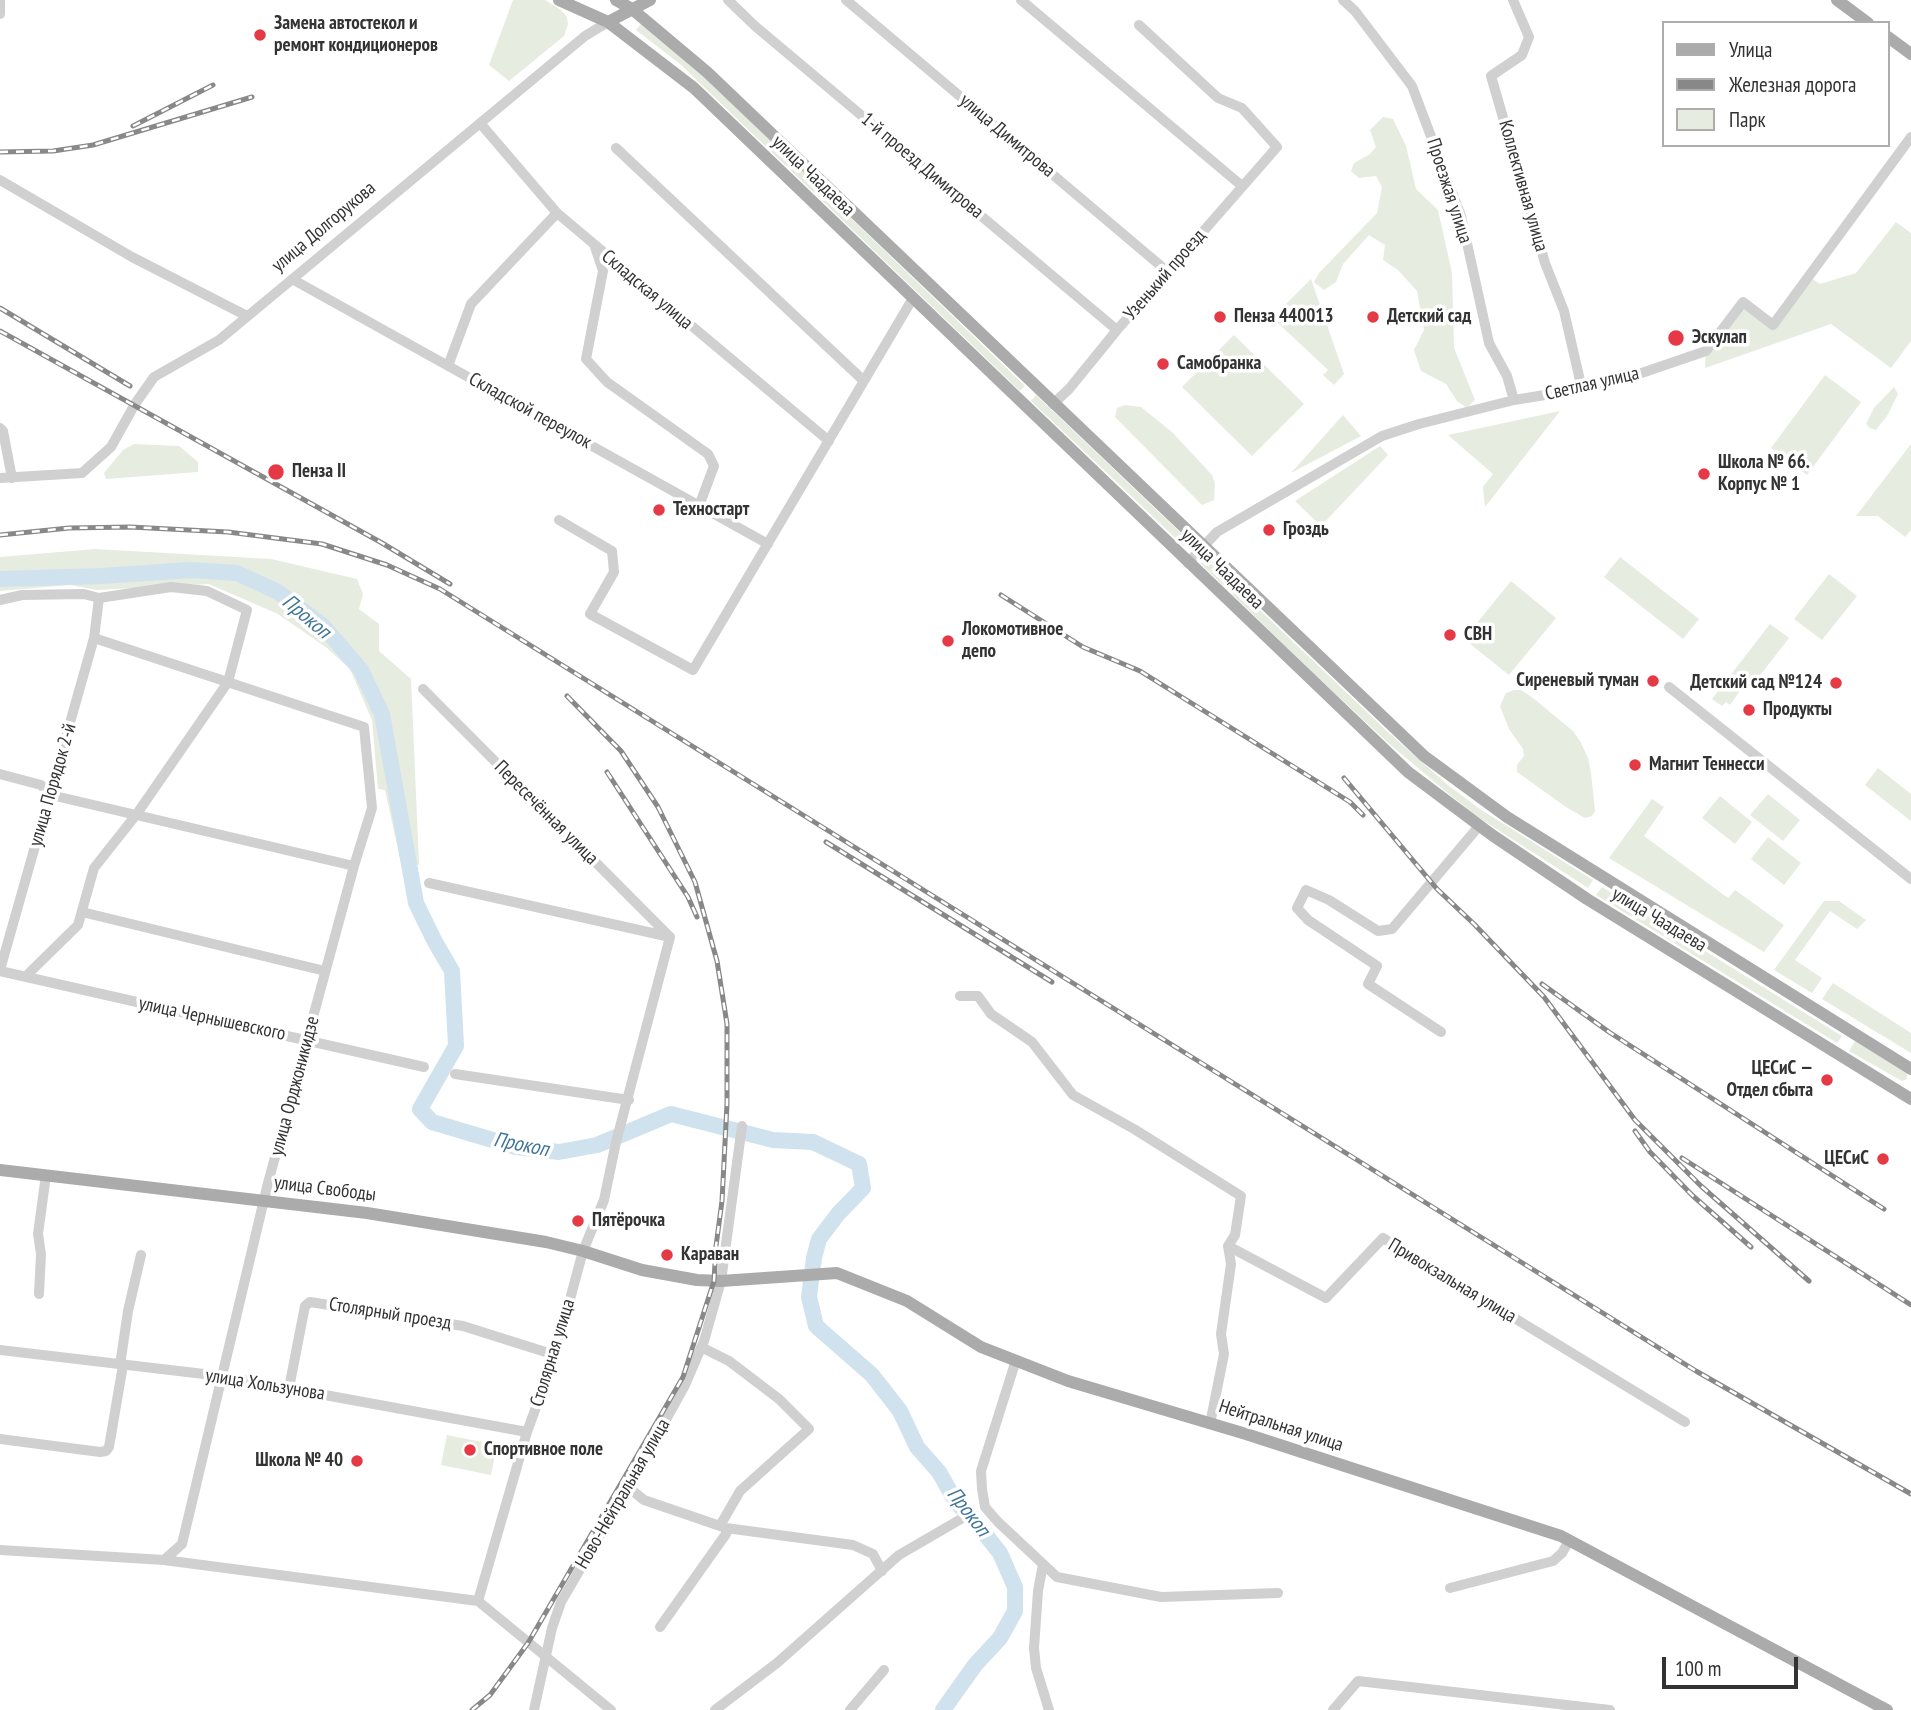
<!DOCTYPE html>
<meta charset="utf-8">
<style>
body{margin:0}
#map{position:relative;width:1911px;height:1710px;overflow:hidden;background:#fff;font-family:"PT Sans Narrow",sans-serif}
canvas{display:block}
.legend{position:absolute;left:1662px;top:21px;width:228px;height:126px;box-sizing:border-box;background:#fff;border:2px solid #adadad;margin:0;padding:9px 12px;list-style:none;font-size:21px;color:#333}
.legend li{display:flex;align-items:center;gap:14px;height:35px}
.legend b{width:35px;border:2px solid #adadad}
.scale{position:absolute;left:1662px;top:1657px;width:136px;height:32px;box-sizing:border-box;border:4px solid #333;border-top:0;padding-left:9px;font-size:21px;line-height:24px;white-space:nowrap;color:#333;-webkit-text-stroke:5px #fff;paint-order:stroke}
</style>
<div id="map">
<canvas width="1911" height="1710"></canvas>
<ul class="legend">
<li><b style="height:9px;background:#ababab"></b>Улица</li>
<li><b style="height:9px;background:#888"></b>Железная дорога</li>
<li><b style="height:19px;background:#e6ecdf"></b>Парк</li>
</ul>
<div class="scale">100 m</div>
</div>
<script>
const ctx = document.querySelector('canvas').getContext('2d');
ctx.lineJoin = 'round';
function fillPath(path, color) {
  ctx.fillStyle = color;
  ctx.fill(path, 'evenodd');
}
function toPath(rows) {
  const path = new Path2D();
  for (const r of rows) {
    path.moveTo(r[0], r[1]);
    for (let i = 2; i < r.length; i += 2) path.lineTo(r[i], r[i + 1]);
  }
  return path;
}
function trace(path, color, width, dash) {
  ctx.strokeStyle = color;
  ctx.lineWidth = width;
  ctx.lineCap = dash ? 'butt' : 'round';
  ctx.setLineDash(dash || []);
  ctx.stroke(path);
}
function write(font, color, halo, rows, align = 'center') {
  ctx.font = font + ' "PT Sans Narrow",sans-serif';
  ctx.lineWidth = 7;
  ctx.setLineDash([]);
  ctx.textBaseline = 'middle';
  ctx.strokeStyle = halo;
  ctx.fillStyle = color;
  for (const [text, x, y, turn = 0] of rows) {
    ctx.save();
    ctx.translate(x, y);
    ctx.rotate((+turn || 0) * Math.PI / 180);
    ctx.textAlign = isNaN(turn) ? turn : align;
    if (halo) ctx.strokeText(text, 0, 0);
    ctx.fillText(text, 0, 0);
    ctx.restore();
  }
}
fillPath(toPath([
 [513,0,545,0,561,10,567,17,568,24,564,36,509,81,489,65],
 [641,24,690,63,1025,386,1020,391,680,64,636,30],
 [1383,117,1393,119,1406,146,1416,189,1438,210,1452,273,1454,348,1475,400,1467,408,1457,401,1446,384,1421,371,1414,350,1424,330,1417,291,1398,270,1383,260,1385,245,1369,235,1343,264,1336,282,1324,290,1314,282,1319,273,1377,213,1382,187,1376,176,1359,178,1351,171,1354,163,1370,154,1376,147,1370,130],
 [1896,222,1911,233,1911,341,1891,368,1831,324,1705,368,1706,351,1743,302,1773,325,1808,276,1820,284,1856,273],
 [1311,279,1344,374,1334,385,1323,375,1328,370,1278,323,1273,327,1268,322],
 [1234,335,1304,404,1252,456,1182,387],
 [1825,375,1861,402,1807,475,1771,448],
 [1894,387,1898,394,1887,416,1876,430,1870,428,1866,424,1874,408],
 [1036,395,1189,541,1188,546,1184,546,1031,401],
 [1125,405,1141,407,1173,433,1212,475,1215,484,1214,500,1202,505,1115,417,1117,408],
 [1560,411,1485,507,1483,487,1493,474,1448,435],
 [1343,415,1361,436,1291,473],
 [134,444,179,446,198,462,198,472,106,479,104,473,123,450],
 [1911,444,1911,530,1905,537,1878,516,1856,516],
 [1380,446,1388,455,1321,526,1295,501],
 [95,549,271,559,357,579,363,594,359,609,379,624,379,651,411,679,419,865,401,863,385,790,378,789,372,720,350,669,327,648,278,614,209,584,97,590,70,585,0,591,0,557],
 [1620,557,1699,619,1683,639,1604,577],
 [1201,558,1205,558,1390,734,1448,785,1480,809,1593,880,1588,888,1475,815,1444,790,1385,740,1313,673,1199,562],
 [1829,574,1857,596,1822,640,1794,619],
 [1511,581,1556,618,1509,675,1464,639],
 [1770,624,1789,638,1747,692,1742,688,1730,705,1726,702,1722,706,1712,699],
 [1514,690,1521,690,1533,698,1573,731,1580,741,1588,758,1591,773,1595,811,1592,816,1585,818,1566,807,1517,772,1517,765,1524,756,1523,749,1509,729,1500,706,1506,693],
 [1878,768,1911,794,1911,821,1865,785],
 [1768,794,1800,820,1783,841,1750,815],
 [1720,796,1752,822,1735,844,1702,818],
 [1652,799,1664,807,1644,836,1728,898,1735,890,1784,925,1764,952,1609,858],
 [1768,837,1801,863,1784,885,1751,859],
 [1602,887,1842,1036,1837,1043,1596,895],
 [1824,901,1839,901,1866,920,1857,929,1830,911,1795,960,1822,978,1812,993,1774,970],
 [1833,983,1911,1033,1911,1053,1822,999],
 [1855,1041,1907,1073,1907,1079,1902,1081,1849,1051],
 [447,1435,497,1445,491,1475,441,1465]
]), '#e6ecdf');
trace(toPath([
 [0,579,101,576,191,570,237,573,278,592,323,626,361,670,382,714,416,903,434,940,452,971,456,1046,420,1109,432,1122,516,1147,559,1152,597,1145,671,1114,773,1140,813,1142,859,1164,863,1188,838,1214,819,1239,814,1258,809,1297,816,1326,872,1375,900,1411,917,1447,939,1472,956,1502,977,1524,1000,1553,1015,1587,1015,1611,1000,1638,975,1665,943,1710]
]), '#cfe2ee', 16);
trace(toPath([
 [728,0,755,26,1117,330],
 [846,0,1168,272],
 [1021,0,1242,186],
 [1343,0,1355,11,1412,86,1461,216,1489,343,1507,376,1514,400],
 [1513,0,1529,37,1522,55,1491,76,1545,263,1564,311,1582,389],
 [0,14,0,0],
 [480,123,557,213,829,441],
 [616,148,864,381],
 [0,180,132,257,247,316],
 [595,247,603,271,586,359,607,382,708,454,714,466,699,506],
 [292,279,768,544],
 [448,366,471,304,557,213],
 [1053,404,1069,389,1117,330,1277,147,1242,108,1218,98,1139,25],
 [0,428,3,431,12,478],
 [0,478,82,473,111,447,135,404,154,377,219,340,585,36,608,22],
 [559,520,612,551,614,572,590,614,693,670,913,298],
 [1188,563,1217,532,1382,436,1419,424,1514,400,1582,389,1627,378,1706,351,1743,302,1773,325,1911,137],
 [0,600,22,595,84,594,99,598,171,587,207,591,247,610,228,682,136,815,94,868,78,925,25,977],
 [94,638,364,727,372,808,354,866,268,1183,182,1544,164,1560],
 [1669,687,1911,879],
 [423,689,670,937],
 [0,774,41,785,51,795,354,866],
 [429,883,670,937],
 [82,912,325,971],
 [0,970,94,638,99,598],
 [0,971,424,1067],
 [960,996,978,996,991,1014,1032,1042,1073,1095,1134,1129,1241,1196,1235,1235,1228,1246,1231,1264,1221,1334,1224,1354,1210,1424],
 [1441,1032,1368,984,1377,966,1308,920,1297,908,1306,890,1329,900,1378,931,1392,929,1479,826],
 [455,1074,629,1100],
 [1228,1246,1326,1298,1383,1238,1685,1422],
 [39,1294,41,1254,38,1234,46,1175],
 [701,1347,729,1361,779,1399,809,1429,740,1491,721,1524],
 [0,1350,221,1376,527,1432],
 [1016,1360,981,1471,982,1489,985,1507,998,1522,1043,1564,1038,1591,1034,1648,1036,1668,1049,1710],
 [120,1365,128,1311,141,1255],
 [289,1388,305,1306,310,1302,463,1326,555,1355],
 [0,1439,100,1452,106,1451,109,1447,123,1365],
 [628,1487,644,1500,726,1528,853,1545,873,1554,882,1571],
 [0,1550,164,1560,478,1601],
 [1043,1564,1057,1577,1161,1597,1278,1593],
 [1450,1588,1553,1561,1562,1553,1569,1541],
 [660,1627,726,1534,726,1528],
 [534,1710,552,1628,561,1602,637,1472,685,1385,704,1341,721,1281,742,1126],
 [611,1710,478,1601,527,1432,555,1355,583,1251,604,1200,616,1142,670,937],
 [715,1710,777,1663,899,1555,961,1519],
 [850,1710,884,1670],
 [1333,1710,1358,1681,1610,1710]
]), '#d0d0d0', 10);
trace(toPath([
 [559,0,608,22,694,88,1408,772,1492,835,1587,899,1911,1099],
 [616,0,632,9,707,72,1424,756,1507,817,1911,1069],
 [1837,0,1868,23],
 [608,22,650,0],
 [1888,37,1911,54],
 [0,1170,367,1213,546,1242,583,1251,642,1270,697,1280,721,1281,837,1273,907,1301,981,1347,1068,1381,1246,1434,1561,1536,1887,1710]
]), '#ababab', 12);
const rail = toPath([
 [133,126,213,85],
 [0,152,53,151,93,145,252,97],
 [0,308,130,386],
 [0,331,382,543,450,584],
 [0,535,69,528,130,527,228,532,322,544,387,565,440,589,1696,1371,1911,1494],
 [1001,595,1083,647,1140,671,1310,777,1350,802,1363,815],
 [607,772,688,897,697,917],
 [1344,778,1437,889,1474,924,1544,997,1635,1120,1701,1186,1809,1281],
 [826,842,1052,982],
 [1542,984,1609,1032,1884,1209],
 [1635,1131,1650,1152,1693,1196,1751,1247],
 [1682,1158,1911,1305],
 [472,1710,490,1695,528,1643,683,1377,714,1281,716,1246,722,1201,727,1104,727,1024,717,961,695,882,658,807,621,751,567,696]
]);
trace(rail, '#888', 5);
trace(rail, '#fff', 2.5, [8]);
for (const [x, y, r, color] of [
 [260,35,7,"#e63946"],
 [1220,317,7,"#e63946"],
 [1373,317,7,"#e63946"],
 [1676,338,9,"#e63946"],
 [1163,364,7,"#e63946"],
 [276,472,9,"#e63946"],
 [1704,474,7,"#e63946"],
 [659,510,7,"#e63946"],
 [1269,530,7,"#e63946"],
 [1450,635,7,"#e63946"],
 [948,641,7,"#e63946"],
 [1653,681,7,"#e63946"],
 [1836,683,7,"#e63946"],
 [1749,710,7,"#e63946"],
 [1635,765,7,"#e63946"],
 [1827,1080,7,"#e63946"],
 [1883,1159,7,"#e63946"],
 [578,1221,7,"#e63946"],
 [667,1255,7,"#e63946"],
 [470,1450,7,"#e63946"],
 [357,1461,7,"#e63946"]
]) {
  const dot = new Path2D();
  dot.arc(x, y, r, 0, 2 * Math.PI);
  ctx.fillStyle = color;
  ctx.fill(dot);
  trace(dot, '#fff', 2.5);
}
write('bold 19px', '#333', '#fff', [
 ["Замена автостекол и",274,24],
 ["ремонт кондиционеров",274,46],
 ["Пенза 440013",1234,317],
 ["Детский сад",1387,317],
 ["Эскулап",1692,338],
 ["Самобранка",1177,364],
 ["Школа № 66.",1718,463],
 ["Корпус № 1",1718,485],
 ["Пенза II",292,472],
 ["Техностарт",673,510],
 ["Гроздь",1283,530],
 ["Локомотивное",962,630],
 ["депо",962,652],
 ["СВН",1464,635],
 ["Сиреневый туман",1639,681,"right"],
 ["Детский сад №124",1822,683,"right"],
 ["Продукты",1763,710],
 ["Магнит Теннесси",1649,765],
 ["ЦЕСиС —",1813,1069,"right"],
 ["Отдел сбыта",1813,1091,"right"],
 ["ЦЕСиС",1869,1159,"right"],
 ["Пятёрочка",592,1221],
 ["Караван",681,1255],
 ["Спортивное поле",484,1450],
 ["Школа № 40",343,1461,"right"]
], 'left');
write('19px', '#333', '#fff', [
 ["улица Димитрова",1007,136,40],
 ["1-й проезд Димитрова",922,166,40],
 ["улица Чаадаева",813,176,44],
 ["Коллективная улица",1523,186,74],
 ["Проезжая улица",1449,191,72],
 ["улица Долгорукова",324,227,-40],
 ["Узенький проезд",1165,275,-49],
 ["Складская улица",647,290,40],
 ["Светлая улица",1592,384,-13],
 ["Складской переулок",530,411,29],
 ["улица Чаадаева",1222,569,44],
 ["улица Порядок 2-й",53,785,-74],
 ["Пересечённая улица",546,813,45],
 ["улица Чаадаева",1659,920,31],
 ["улица Чернышевского",212,1019,12],
 ["улица Орджоникидзе",295,1086,-75],
 ["улица Свободы",325,1189,7],
 ["Привокзальная улица",1452,1281,31],
 ["Столярный проезд",390,1314,9],
 ["Столярная улица",553,1353,-73],
 ["улица Хользунова",265,1385,9],
 ["Нейтральная улица",1281,1426,18],
 ["Ново-Нейтральная улица",623,1494,-60]
]);
write('italic 21px', '#3f7597', '#fff', [
 ["Прокоп",306,617,40],
 ["Прокоп",521,1145,11],
 ["Прокоп",968,1512,52]
]);
</script>
